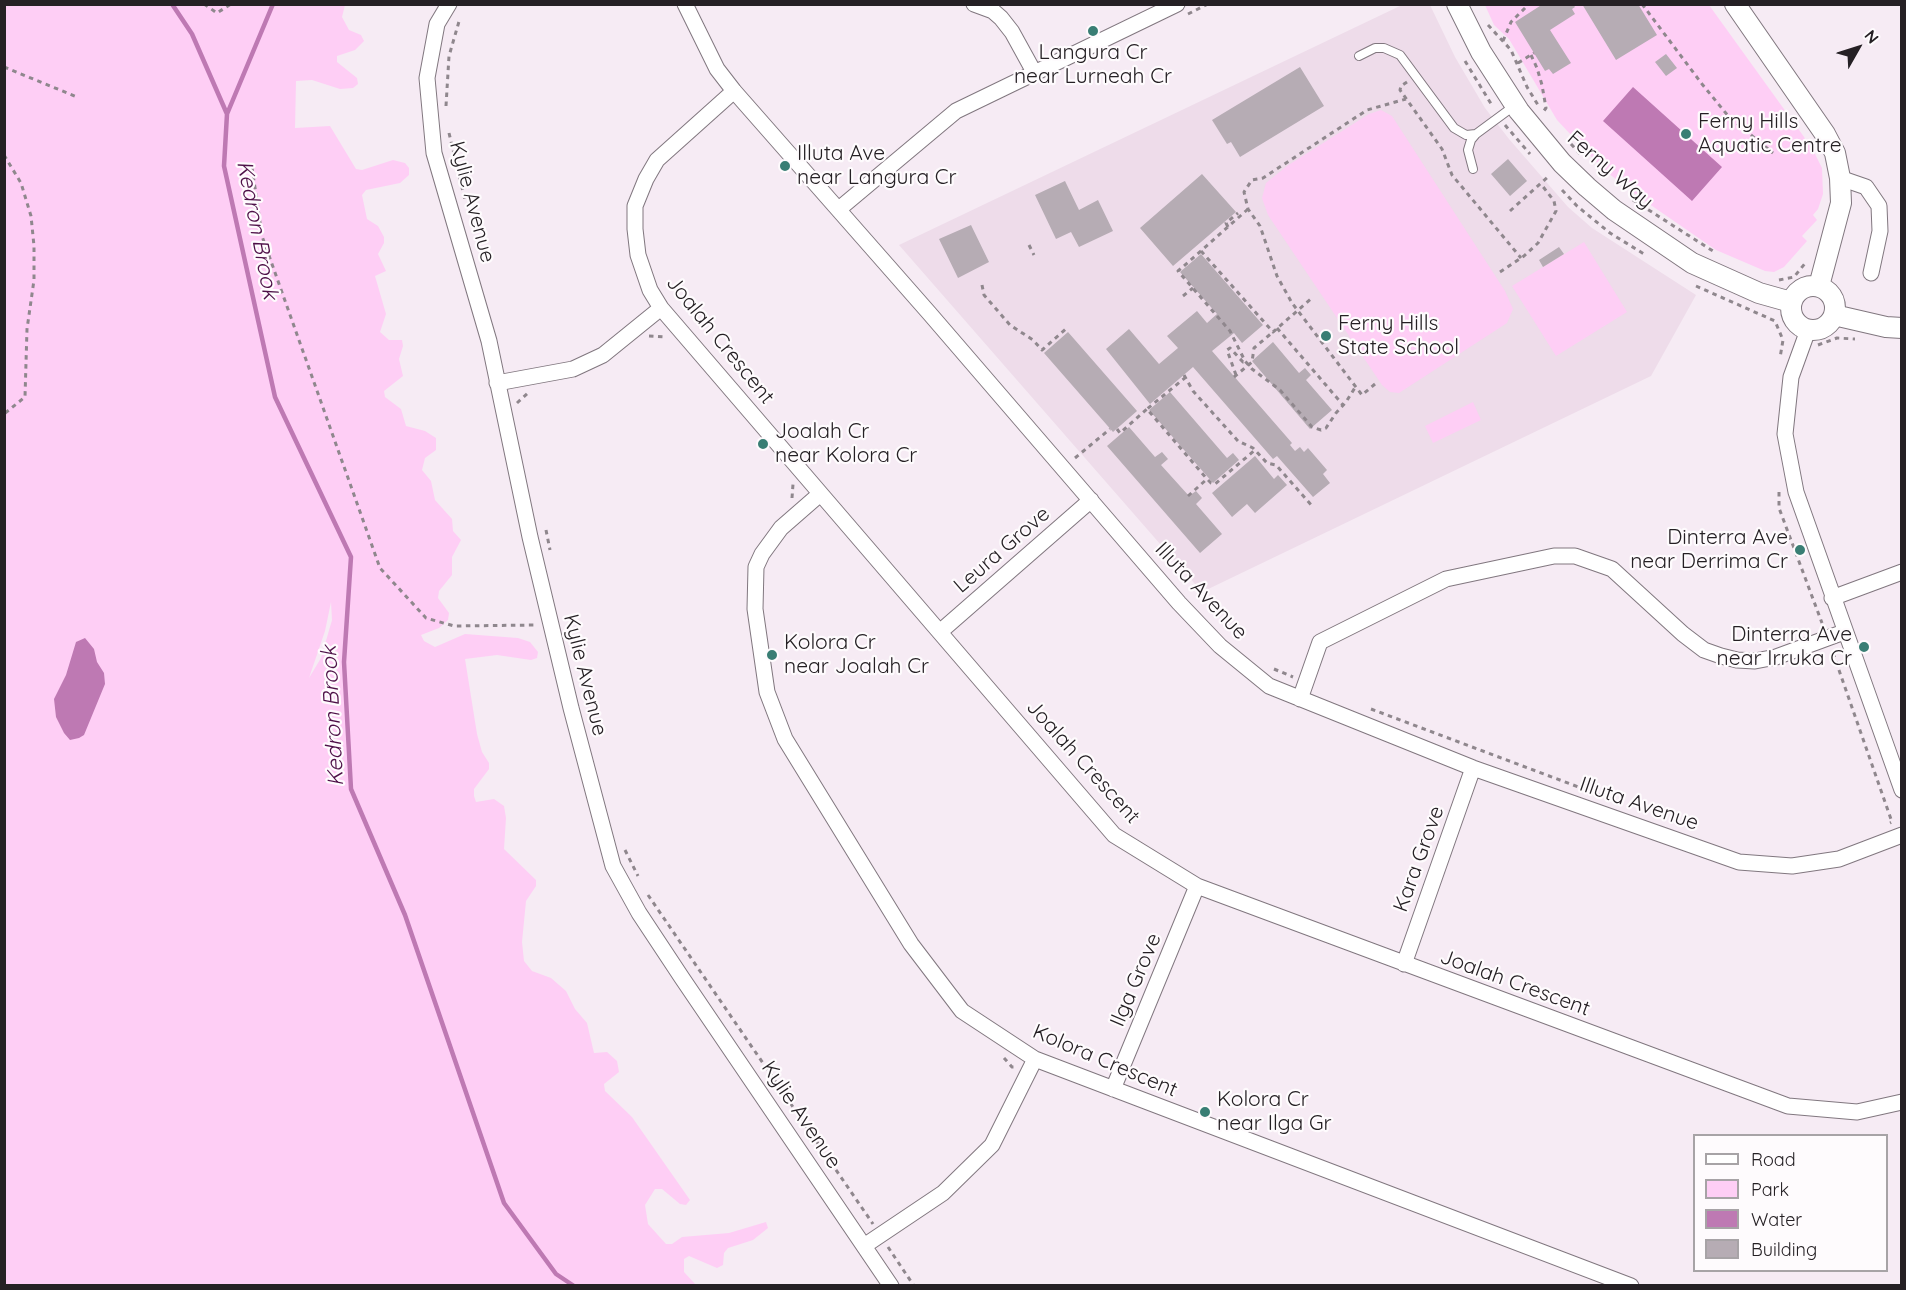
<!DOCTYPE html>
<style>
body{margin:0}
#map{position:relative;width:1906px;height:1290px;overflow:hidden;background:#f6ebf4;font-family:Quicksand,sans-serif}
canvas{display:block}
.frame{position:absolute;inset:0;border:6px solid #252024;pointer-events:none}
.legend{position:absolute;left:1693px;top:1134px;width:195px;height:138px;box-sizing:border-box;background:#fefbfd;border:2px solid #a7a3a6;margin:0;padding:8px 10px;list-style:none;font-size:18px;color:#252024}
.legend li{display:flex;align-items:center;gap:12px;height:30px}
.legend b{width:30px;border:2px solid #a7a3a6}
.north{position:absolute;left:1828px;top:18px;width:60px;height:60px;-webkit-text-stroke:4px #fefbfd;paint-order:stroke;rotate:51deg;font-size:16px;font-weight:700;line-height:24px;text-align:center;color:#252024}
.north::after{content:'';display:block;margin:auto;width:21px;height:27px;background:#252024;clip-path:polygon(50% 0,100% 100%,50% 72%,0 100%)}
</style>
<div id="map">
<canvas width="1906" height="1290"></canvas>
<div class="frame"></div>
<ul class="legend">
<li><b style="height:8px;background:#fff"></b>Road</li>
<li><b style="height:16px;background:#fecef5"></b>Park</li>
<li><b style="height:16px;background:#be79b3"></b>Water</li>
<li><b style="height:16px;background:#b6acb4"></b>Building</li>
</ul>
<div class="north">N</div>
</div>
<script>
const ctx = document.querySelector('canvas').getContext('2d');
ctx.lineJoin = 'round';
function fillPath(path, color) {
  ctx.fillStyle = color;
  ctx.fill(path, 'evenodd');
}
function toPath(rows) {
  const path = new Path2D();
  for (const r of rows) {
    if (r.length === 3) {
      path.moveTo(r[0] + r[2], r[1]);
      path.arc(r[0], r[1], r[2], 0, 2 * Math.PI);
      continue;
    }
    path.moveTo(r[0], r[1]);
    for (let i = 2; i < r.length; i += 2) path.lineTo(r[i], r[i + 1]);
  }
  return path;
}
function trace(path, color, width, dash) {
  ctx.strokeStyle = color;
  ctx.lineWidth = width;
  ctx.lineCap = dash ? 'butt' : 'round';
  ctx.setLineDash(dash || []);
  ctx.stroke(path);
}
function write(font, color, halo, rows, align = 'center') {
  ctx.font = font + ' Quicksand,sans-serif';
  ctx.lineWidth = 4.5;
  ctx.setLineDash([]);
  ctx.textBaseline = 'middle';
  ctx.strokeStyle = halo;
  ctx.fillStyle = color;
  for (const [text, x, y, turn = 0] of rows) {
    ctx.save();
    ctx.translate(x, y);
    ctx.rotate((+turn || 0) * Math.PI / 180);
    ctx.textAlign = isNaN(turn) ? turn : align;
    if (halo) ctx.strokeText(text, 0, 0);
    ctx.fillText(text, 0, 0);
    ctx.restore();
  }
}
fillPath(toPath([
 [1402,5,1430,5,1455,57,1485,108,1509,139,1568,207,1592,228,1696,295,1651,376,1202,592,899,245]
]), '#eedcea');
fillPath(toPath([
 [4,5,345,5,342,17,349,30,361,35,364,41,355,50,337,56,337,62,357,78,358,84,353,88,340,89,312,80,296,81,295,128,330,126,356,169,362,170,393,160,405,163,409,168,409,175,400,183,366,190,362,195,367,219,378,226,384,237,384,243,378,254,386,271,375,276,386,314,380,332,389,340,402,340,403,346,399,359,403,376,384,391,385,397,401,409,406,426,425,431,436,438,436,450,425,458,422,470,431,481,435,500,452,519,453,531,461,540,452,557,452,575,439,591,438,598,449,613,448,620,439,628,421,635,424,641,435,647,465,634,518,638,530,642,538,652,537,658,531,660,497,655,465,659,477,734,482,752,489,763,489,769,474,789,474,796,476,802,494,799,504,806,506,818,504,849,536,880,536,886,526,901,522,942,524,961,532,971,551,978,566,991,575,1009,587,1023,594,1053,607,1052,617,1061,619,1072,604,1084,605,1091,632,1117,690,1200,686,1205,680,1204,662,1189,655,1189,645,1205,648,1224,666,1244,672,1244,682,1237,729,1233,766,1222,768,1228,753,1240,728,1248,724,1253,723,1265,717,1268,689,1256,684,1259,684,1272,696,1285,5,1285],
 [331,602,332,620,321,658,309,678,325,631],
 [1485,5,1709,5,1812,148,1822,168,1823,194,1818,209,1813,215,1817,220,1802,236,1807,241,1784,267,1774,272,1765,271,1716,250,1642,199,1604,170,1557,120,1509,39,1494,25],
 [1381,110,1392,116,1505,291,1513,309,1507,323,1399,393,1390,392,1382,385,1268,215,1262,198,1266,183,1287,166,1369,114],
 [1584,242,1627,312,1556,356,1512,286],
 [1473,402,1481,420,1433,443,1425,426]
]), '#fecef5');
fillPath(toPath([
 [1633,87,1722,167,1692,201,1603,121],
 [85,638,94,649,97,662,104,673,105,684,84,735,79,738,70,740,64,733,56,717,54,699,66,675,76,642]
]), '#be79b3');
trace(toPath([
 [172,4,192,34,227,114],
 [273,4,227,114,224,166,275,397,351,557,344,662,351,789,405,915,504,1203,556,1274,574,1286]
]), '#be79b3', 4.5);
fillPath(toPath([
 [1543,4,1573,4,1575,7,1572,9,1575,14,1550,30,1571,63,1553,74,1549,69,1545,71,1515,22],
 [1582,4,1638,4,1657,35,1616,60],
 [1666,54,1677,68,1666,76,1655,62],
 [1300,67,1324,106,1240,157,1231,142,1227,144,1212,120],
 [1508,159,1527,181,1510,196,1491,174],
 [1202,174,1236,212,1173,266,1140,228],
 [1065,181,1079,210,1098,200,1113,231,1079,247,1071,232,1056,239,1035,195],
 [971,225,989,262,958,278,939,239],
 [1559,247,1564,254,1543,267,1539,260],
 [1201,254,1263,325,1242,343,1234,333,1212,351,1292,443,1290,445,1295,451,1300,447,1304,452,1308,448,1327,470,1323,474,1330,483,1313,497,1277,456,1273,459,1193,367,1150,404,1106,349,1129,329,1159,364,1178,348,1167,336,1197,311,1207,323,1217,314,1180,272],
 [1068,332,1137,411,1113,432,1044,353],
 [1273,342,1299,373,1305,368,1311,375,1306,380,1332,410,1310,429,1252,361],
 [1170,392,1227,458,1233,453,1239,460,1213,483,1149,410],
 [1129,427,1155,457,1162,452,1168,459,1161,465,1189,496,1196,491,1202,498,1196,504,1222,534,1200,553,1107,446],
 [1255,456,1274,479,1278,475,1287,485,1255,513,1247,504,1232,517,1212,493]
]), '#b6acb4');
const service = toPath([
 [1359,56,1375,48,1384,48,1400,55,1454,128,1466,135,1476,134,1514,106],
 [1473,169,1468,150,1471,140,1476,134]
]);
const minor = toPath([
 [449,4,437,24,427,78,434,153,489,341,530,537,571,708,613,866,639,913,682,978,891,1286],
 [685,4,717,69,734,91,930,314,1179,603,1220,646,1269,686,1473,768,1739,862,1792,866,1839,859,1902,835],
 [974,4,993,11,1001,18,1012,32,1034,72],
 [734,91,657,160,646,179,635,206,635,229,638,255,650,290,661,308,1114,835,1197,886,1788,1106,1857,1112,1902,1102],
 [1840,178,1866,187,1879,206,1880,231,1871,273],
 [839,209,956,111,1177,4],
 [1808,330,1791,377,1785,434,1796,492,1902,790],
 [497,383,573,369,603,355,661,308],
 [820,494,781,528,762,554,756,567,755,609,767,692,785,739,860,861,911,944,962,1011,1035,1059,1631,1286],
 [1832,598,1902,572],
 [941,631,1091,500],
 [1300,699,1320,642,1446,579,1554,556,1575,556,1612,569,1683,634,1704,650,1721,656,1737,660,1755,661,1776,657,1844,632],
 [1404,964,1473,768],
 [1113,1089,1197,886],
 [864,1246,943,1193,992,1145,1035,1059]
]);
const tertiary = toPath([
 [1457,4,1481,52,1519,111,1562,163,1587,187,1614,210,1692,263,1759,293,1791,302],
 [1735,4,1825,134,1835,153,1840,178,1841,203,1819,286],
 [1813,308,22],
 [1834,315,1886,327,1902,328]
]);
trace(service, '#81777f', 10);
trace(minor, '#81777f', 17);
trace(tertiary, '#81777f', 22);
trace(toPath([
 [204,4,217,13,231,4],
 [1642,4,1702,84,1729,117,1773,153],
 [1188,14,1208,4],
 [1488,25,1511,50,1527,87,1538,105],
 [1503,41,1511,22,1529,4],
 [1531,55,1537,68,1542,85,1546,108,1543,112],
 [1465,61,1493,107],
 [1518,63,1534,53],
 [4,67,77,97],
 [1407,82,1401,86,1400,90,1442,149,1452,175,1521,258],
 [446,106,449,56,460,18],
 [1505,125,1530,154],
 [449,133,465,200],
 [1571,144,1583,157],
 [4,155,21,183,31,216,34,246,34,280,27,329,25,397,4,414],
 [252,167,262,236,380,568,426,618,454,626,537,625],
 [1562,190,1577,206,1610,233,1644,254],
 [1633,200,1716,253],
 [1248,209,1201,251,1273,332,1312,298],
 [1510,211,1549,176],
 [1228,227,1226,223,1238,213],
 [1029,245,1034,255],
 [1201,251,1178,271,1230,331,1245,361,1252,369,1280,390,1312,427,1321,430,1326,428,1336,413,1346,402,1356,386],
 [1500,272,1524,256,1538,243,1556,211,1554,201,1541,184],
 [1779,280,1794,277,1807,261],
 [982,285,984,295,1010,325,1033,340,1042,350,1067,328],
 [1696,286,1775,321,1783,340,1780,358],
 [1183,296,1193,288],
 [1277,328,1343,405],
 [649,336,665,337],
 [1818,345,1837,338,1855,339],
 [1184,375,1193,391,1238,441,1253,448,1267,463,1276,465,1313,507],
 [1236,375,1227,350,1230,348,1243,362,1245,361],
 [1186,377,1147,409,1207,479],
 [1234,377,1252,362,1254,348,1273,332],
 [1375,384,1362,395,1292,303,1277,276,1260,226,1248,209,1244,192,1252,180,1263,178,1367,110,1406,99],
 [517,403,528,393],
 [1117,429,1120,433,1147,409],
 [1075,458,1110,429],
 [1779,492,1779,508,1822,623],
 [1188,496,1207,479,1211,483,1215,484,1255,450],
 [792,498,793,484],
 [546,530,550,550],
 [1833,653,1892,822,1890,823],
 [1274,669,1293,677],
 [1371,709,1621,803],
 [625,850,638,876],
 [648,895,873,1224],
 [1004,1058,1012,1067,1014,1067],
 [888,1247,914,1286]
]), '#8f878d', 3, [4.5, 4.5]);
trace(service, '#fff', 8);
trace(minor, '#fff', 15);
trace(tertiary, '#fff', 20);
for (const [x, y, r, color] of [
 [1093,31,6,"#397e74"],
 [1686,134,6,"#397e74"],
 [785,166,6,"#397e74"],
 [1326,336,6,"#397e74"],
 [763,444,6,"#397e74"],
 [1800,550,6,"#397e74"],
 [1864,647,6,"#397e74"],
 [772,655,6,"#397e74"],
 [1205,1112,6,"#397e74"]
]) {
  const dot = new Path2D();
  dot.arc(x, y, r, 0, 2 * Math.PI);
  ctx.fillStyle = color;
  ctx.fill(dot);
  trace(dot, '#fefbfd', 2);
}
write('21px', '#252024', '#fefbfd', [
 ["Langura Cr",1093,53,"center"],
 ["near Lurneah Cr",1093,77,"center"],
 ["Ferny Hills",1698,122],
 ["Aquatic Centre",1698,146],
 ["Illuta Ave",797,154],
 ["near Langura Cr",797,178],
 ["Ferny Hills",1338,324],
 ["State School",1338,348],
 ["Joalah Cr",775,432],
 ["near Kolora Cr",775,456],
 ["Dinterra Ave",1788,538,"right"],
 ["near Derrima Cr",1788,562,"right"],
 ["Dinterra Ave",1852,635,"right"],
 ["near Irruka Cr",1852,659,"right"],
 ["Kolora Cr",784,643],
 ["near Joalah Cr",784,667],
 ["Kolora Cr",1217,1100],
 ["near Ilga Gr",1217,1124]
], 'left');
write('21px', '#252024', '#fefbfd', [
 ["Ferny Way",1610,170,41],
 ["Kylie Avenue",472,202,75],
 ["Joalah Crescent",720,340,51],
 ["Leura Grove",1002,550,-41],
 ["Illuta Avenue",1201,591,47],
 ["Kylie Avenue",585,675,76],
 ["Joalah Crescent",1083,762,48],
 ["Illuta Avenue",1639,804,19],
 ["Kara Grove",1419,859,-70],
 ["Ilga Grove",1136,980,-67],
 ["Joalah Crescent",1515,983,20],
 ["Kolora Crescent",1105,1061,23],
 ["Kylie Avenue",801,1115,56]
]);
write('italic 22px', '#4e1048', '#fefbfd', [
 ["Kedron Brook",257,230,79],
 ["Kedron Brook",333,716,-93]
]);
</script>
